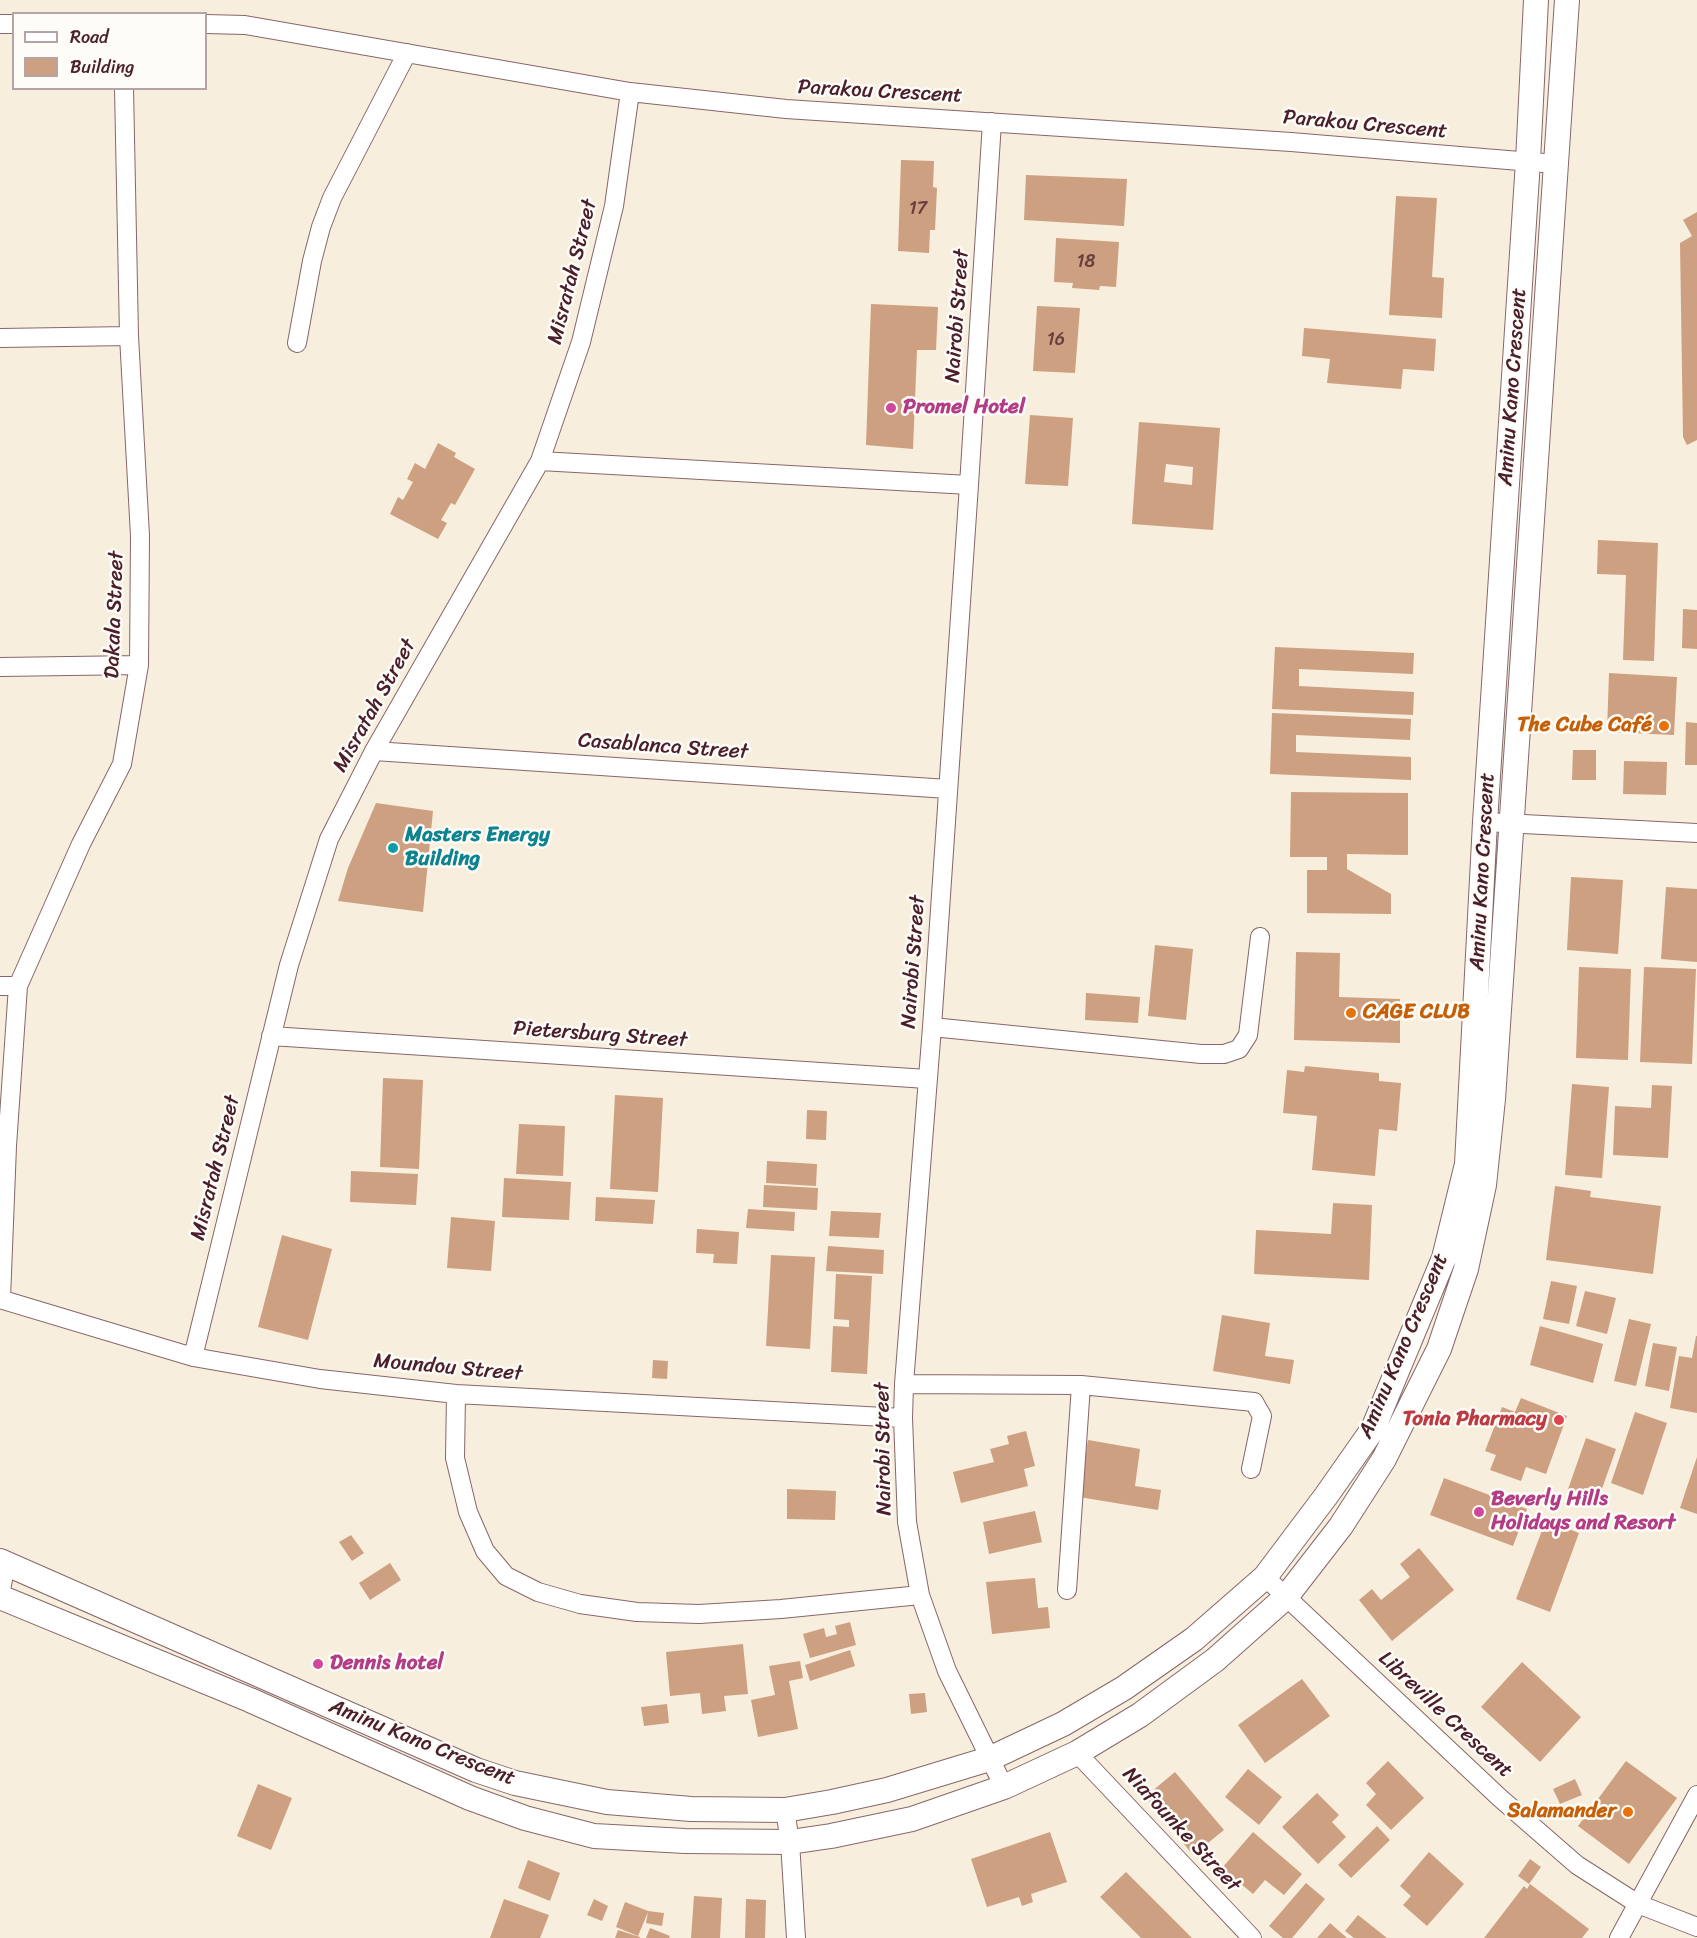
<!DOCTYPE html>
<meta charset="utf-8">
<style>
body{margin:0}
#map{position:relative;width:1697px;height:1938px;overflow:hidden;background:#f8eedd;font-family:Sriracha,sans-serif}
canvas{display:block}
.legend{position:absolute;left:12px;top:12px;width:195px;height:78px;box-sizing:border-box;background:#fdfcf7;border:2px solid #b5a4a5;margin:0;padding:8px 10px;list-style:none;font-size:18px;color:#4a1f2b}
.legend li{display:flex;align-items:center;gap:12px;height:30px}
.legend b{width:30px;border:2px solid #b5a4a5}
</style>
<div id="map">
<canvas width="1697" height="1938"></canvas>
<ul class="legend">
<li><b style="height:8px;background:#fff"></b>Road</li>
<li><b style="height:16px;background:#cda081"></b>Building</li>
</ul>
</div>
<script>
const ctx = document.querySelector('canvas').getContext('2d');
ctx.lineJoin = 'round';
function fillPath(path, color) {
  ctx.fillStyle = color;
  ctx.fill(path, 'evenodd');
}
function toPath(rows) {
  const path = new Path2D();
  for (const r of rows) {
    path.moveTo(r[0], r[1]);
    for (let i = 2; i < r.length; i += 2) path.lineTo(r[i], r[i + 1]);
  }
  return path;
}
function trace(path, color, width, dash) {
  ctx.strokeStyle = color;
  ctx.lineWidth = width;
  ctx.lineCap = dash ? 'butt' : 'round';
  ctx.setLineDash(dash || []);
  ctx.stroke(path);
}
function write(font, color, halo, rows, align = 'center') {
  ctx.font = font + ' Sriracha,sans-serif';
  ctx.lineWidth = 5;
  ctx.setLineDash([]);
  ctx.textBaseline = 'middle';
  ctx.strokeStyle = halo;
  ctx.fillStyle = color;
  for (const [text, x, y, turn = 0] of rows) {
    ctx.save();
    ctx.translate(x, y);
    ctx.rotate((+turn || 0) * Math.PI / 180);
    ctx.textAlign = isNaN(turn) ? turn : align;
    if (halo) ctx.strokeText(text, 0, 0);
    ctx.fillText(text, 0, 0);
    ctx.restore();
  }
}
fillPath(toPath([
 [901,160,934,161,933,187,937,188,935,230,930,230,929,253,898,251],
 [1026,175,1127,179,1124,226,1024,220],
 [1396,196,1437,198,1432,277,1444,278,1442,318,1389,315],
 [1697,212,1697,440,1687,445,1683,437,1680,243,1692,236,1683,220],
 [1056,238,1119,242,1116,287,1100,286,1099,290,1072,288,1073,283,1054,282],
 [871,304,938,307,936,350,917,350,913,449,866,445],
 [1037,306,1080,308,1075,373,1033,371],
 [1304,328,1436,339,1434,371,1403,369,1401,389,1327,383,1330,359,1302,356],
 [1030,415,1073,418,1068,486,1025,484],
 [1139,422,1220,428,1213,530,1132,524],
 [1166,464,1193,467,1192,485,1164,482],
 [438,443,456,453,454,457,475,469,455,505,451,503,441,520,447,523,438,539,390,514,398,497,403,500,413,482,407,479,415,463,425,469],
 [1598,540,1658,543,1654,661,1623,660,1626,575,1597,574],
 [1683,609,1697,610,1697,649,1682,648],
 [1275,647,1414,653,1413,674,1299,669,1299,686,1414,692,1413,715,1272,709],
 [1609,673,1677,677,1674,735,1607,732],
 [1272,713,1411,719,1410,740,1296,735,1296,752,1411,757,1411,780,1270,774],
 [1686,722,1697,723,1697,765,1685,765],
 [1573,750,1596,750,1596,780,1572,780],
 [1624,761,1667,762,1666,795,1623,794],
 [1291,792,1408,793,1408,855,1347,854,1347,869,1391,894,1391,914,1307,913,1307,870,1327,870,1327,857,1290,857],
 [376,803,433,811,423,912,338,901,348,868],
 [1571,877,1623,880,1618,954,1567,950],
 [1666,887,1697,889,1697,962,1661,959],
 [1155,945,1193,949,1186,1020,1148,1016],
 [1296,952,1340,953,1339,997,1400,999,1400,1043,1294,1040],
 [1579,967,1631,969,1628,1060,1576,1058],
 [1644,967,1696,969,1692,1064,1640,1062],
 [1086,993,1140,997,1138,1023,1085,1020],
 [1305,1066,1379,1073,1379,1081,1401,1083,1397,1131,1379,1129,1375,1176,1312,1170,1317,1116,1283,1113,1287,1070,1304,1072],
 [383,1078,423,1080,419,1169,380,1167],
 [1572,1084,1609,1087,1602,1178,1565,1175],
 [1652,1085,1672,1086,1668,1158,1613,1155,1615,1106,1651,1108],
 [615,1095,663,1098,658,1192,610,1189],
 [807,1110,827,1111,826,1140,806,1139],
 [519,1124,565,1126,563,1176,516,1174],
 [767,1161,817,1164,816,1186,766,1183],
 [351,1171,418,1174,416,1205,350,1202],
 [504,1178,571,1182,569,1220,502,1217],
 [764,1185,818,1188,817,1210,763,1207],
 [1555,1186,1591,1191,1590,1197,1661,1206,1653,1274,1546,1260],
 [596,1197,655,1200,653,1224,595,1221],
 [1333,1203,1372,1205,1369,1280,1254,1274,1256,1230,1331,1234],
 [748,1209,795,1212,794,1231,746,1228],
 [831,1211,881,1213,879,1238,829,1236],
 [451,1217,495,1221,491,1271,447,1268],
 [697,1229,739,1232,737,1264,713,1263,714,1254,696,1253],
 [282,1235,332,1249,308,1340,258,1327],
 [828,1246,884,1250,883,1274,826,1271],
 [771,1255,815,1257,810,1349,766,1346],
 [836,1274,872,1276,867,1374,831,1372,833,1326,849,1327,849,1320,834,1319],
 [1551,1281,1577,1286,1569,1324,1543,1319],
 [1585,1291,1616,1298,1607,1334,1576,1326],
 [1222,1315,1270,1323,1265,1356,1294,1360,1290,1384,1213,1371],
 [1629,1319,1651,1324,1636,1386,1614,1381],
 [1540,1326,1603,1344,1593,1383,1530,1365],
 [1696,1336,1697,1336,1697,1413,1670,1408,1679,1356,1692,1358],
 [1653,1343,1677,1347,1669,1391,1645,1386],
 [653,1360,668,1361,667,1379,652,1378],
 [1521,1398,1567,1416,1546,1474,1526,1467,1521,1481,1490,1470,1496,1455,1485,1451,1502,1407,1515,1412],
 [1635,1412,1667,1423,1643,1495,1611,1483],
 [1026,1431,1035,1466,1024,1469,1028,1486,961,1503,953,1472,994,1462,990,1449,1009,1444,1007,1436],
 [1586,1438,1616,1449,1597,1503,1567,1492],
 [1088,1440,1140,1449,1135,1486,1161,1490,1158,1510,1079,1497],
 [1697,1457,1697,1514,1680,1508],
 [1444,1478,1527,1509,1513,1546,1430,1515],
 [787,1489,836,1491,835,1520,787,1519],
 [1035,1511,1042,1542,989,1554,983,1522],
 [1546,1520,1579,1533,1550,1612,1516,1599],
 [351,1535,364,1553,352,1561,339,1542],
 [1419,1548,1454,1590,1392,1641,1359,1600,1372,1589,1381,1600,1410,1577,1400,1564],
 [390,1563,401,1580,370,1600,359,1583],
 [1035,1578,1038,1608,1048,1607,1050,1628,992,1634,986,1582],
 [850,1622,856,1645,810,1658,803,1634,824,1628,826,1637,837,1634,835,1626],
 [743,1644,748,1694,724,1696,726,1711,702,1714,700,1693,670,1696,666,1652],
 [850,1650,855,1666,810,1681,805,1665],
 [800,1661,803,1678,789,1681,798,1729,758,1737,751,1700,775,1695,769,1666],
 [1522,1662,1581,1717,1540,1762,1481,1707],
 [1302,1679,1330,1716,1265,1763,1238,1725],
 [925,1693,927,1712,911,1714,909,1694],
 [667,1704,669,1723,644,1726,641,1707],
 [1388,1761,1424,1798,1391,1830,1366,1805,1376,1794,1366,1783],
 [1626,1761,1677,1798,1629,1864,1578,1826],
 [1248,1769,1282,1797,1259,1825,1225,1797],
 [1175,1772,1224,1830,1193,1855,1145,1797],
 [1575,1779,1582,1795,1560,1804,1553,1789],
 [258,1784,292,1798,271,1850,237,1836],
 [1317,1793,1339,1815,1332,1822,1346,1837,1318,1864,1282,1827],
 [1377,1826,1390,1840,1351,1878,1338,1865],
 [1050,1832,1067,1882,1031,1894,1033,1902,1022,1906,1019,1897,987,1907,971,1859],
 [1253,1832,1302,1874,1284,1895,1265,1880,1253,1894,1222,1868],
 [1429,1852,1464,1884,1427,1926,1403,1905,1411,1896,1400,1886],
 [1530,1859,1541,1867,1529,1884,1518,1876],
 [528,1860,560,1873,550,1901,518,1888],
 [1126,1872,1192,1938,1141,1938,1100,1897],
 [1306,1883,1325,1899,1292,1938,1283,1938,1269,1926],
 [1530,1884,1589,1929,1582,1938,1484,1938,1524,1886,1527,1889],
 [694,1896,722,1898,720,1938,691,1938],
 [504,1899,549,1915,540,1938,490,1938],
 [594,1899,608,1906,602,1921,587,1915],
 [746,1899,766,1900,765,1938,745,1938],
 [625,1902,648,1911,664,1913,662,1926,646,1923,648,1912,638,1936,616,1927],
 [1358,1915,1387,1938,1354,1938,1345,1931],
 [1330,1923,1347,1938,1317,1938],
 [650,1928,670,1936,669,1938,646,1938],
 [618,1930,640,1937,640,1938,615,1938]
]), '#cda081');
const street = toPath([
 [0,24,14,24],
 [206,24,245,25,630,92,786,109,1291,142,1556,164],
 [992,122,969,485,932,1027,904,1384,903,1418,907,1522,920,1595,947,1671,1004,1787],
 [0,338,129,336],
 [297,343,312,261,321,227,332,198,407,53],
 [540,461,969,485],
 [0,667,139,665],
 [374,751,948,789],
 [1485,822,1697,833],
 [0,986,18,986],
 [932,1027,1201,1054,1224,1054,1239,1049,1248,1035,1260,937],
 [271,1036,927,1079],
 [0,1299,193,1357,320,1379,456,1394,903,1418],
 [1,1299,7,1146,18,986,81,844,122,764,139,665,140,536,129,336,124,88],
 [193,1357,289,965,329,839,374,751,540,461,581,342,614,206,630,92],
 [904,1384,1081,1385,1254,1402,1262,1416,1251,1469],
 [456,1394,455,1458,468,1512,485,1551,506,1576,538,1592,580,1604,637,1612,699,1614,781,1609,920,1595],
 [1265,1577,1500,1798,1577,1865,1638,1904,1697,1927],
 [1067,1590,1081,1385],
 [0,1595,6,1564],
 [1077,1753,1252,1938],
 [785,1810,790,1842,796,1938],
 [1619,1938,1697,1795]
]);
const secondary = toPath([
 [0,1561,476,1770,515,1783,607,1802,691,1809,785,1810,832,1802,887,1790,989,1759,1063,1724,1124,1688,1194,1639,1265,1577,1326,1496,1373,1429,1444,1258,1467,1164,1485,822,1528,161,1536,0],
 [0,1597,250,1700,470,1798,525,1818,594,1836,685,1841,790,1842,831,1836,912,1819,1004,1787,1077,1753,1140,1715,1215,1660,1286,1597,1341,1526,1384,1459,1439,1349,1466,1269,1484,1185,1493,1099,1567,0]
]);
trace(street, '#876769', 20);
trace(secondary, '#876769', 26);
trace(street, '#fff', 18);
trace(secondary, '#fff', 24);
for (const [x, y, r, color] of [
 [891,408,6,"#d1479c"],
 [1664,726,6,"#e8710a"],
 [393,848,6,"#0f9aa8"],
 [1351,1013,6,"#e8710a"],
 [1559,1420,6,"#e0444e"],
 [1479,1512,6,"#d1479c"],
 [318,1664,6,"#d1479c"],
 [1628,1812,6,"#e8710a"]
]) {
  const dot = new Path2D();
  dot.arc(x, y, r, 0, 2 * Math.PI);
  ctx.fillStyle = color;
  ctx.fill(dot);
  trace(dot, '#fdfcf7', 2);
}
write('18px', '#6b3f40', null, [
 ["17",918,209],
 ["18",1086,262],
 ["16",1056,340]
]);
write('21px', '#4a1f2b', '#fdfcf7', [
 ["Parakou Crescent",880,92,3],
 ["Parakou Crescent",1365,125,5],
 ["Misratah Street",573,272,-76],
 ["Nairobi Street",958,316,-86],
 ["Aminu Kano Crescent",1513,387,-86],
 ["Dakala Street",115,615,-88],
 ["Misratah Street",375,706,-61],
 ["Casablanca Street",663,747,4],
 ["Aminu Kano Crescent",1483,872,-87],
 ["Nairobi Street",914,962,-86],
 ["Pietersburg Street",600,1035,4],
 ["Misratah Street",216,1168,-76],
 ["Aminu Kano Crescent",1404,1346,-67],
 ["Moundou Street",448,1368,5],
 ["Nairobi Street",884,1449,-91],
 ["Libreville Crescent",1445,1715,43],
 ["Aminu Kano Crescent",422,1743,22],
 ["Niafounke Street",1181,1830,47]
]);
write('bold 21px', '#b23c85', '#fdfcf7', [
 ["Promel Hotel",903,408],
 ["Beverly Hills",1491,1500],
 ["Holidays and Resort",1491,1524],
 ["Dennis hotel",330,1664]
], 'left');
write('bold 21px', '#c56008', '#fdfcf7', [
 ["The Cube Café",1652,726],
 ["CAGE CLUB",1363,1013,"left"],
 ["Salamander",1616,1812]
], 'right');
write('bold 21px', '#0d838f', '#fdfcf7', [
 ["Masters Energy",405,836],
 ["Building",405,860]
], 'left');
write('bold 21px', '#be3a42', '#fdfcf7', [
 ["Tonia Pharmacy",1547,1420]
], 'right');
</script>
